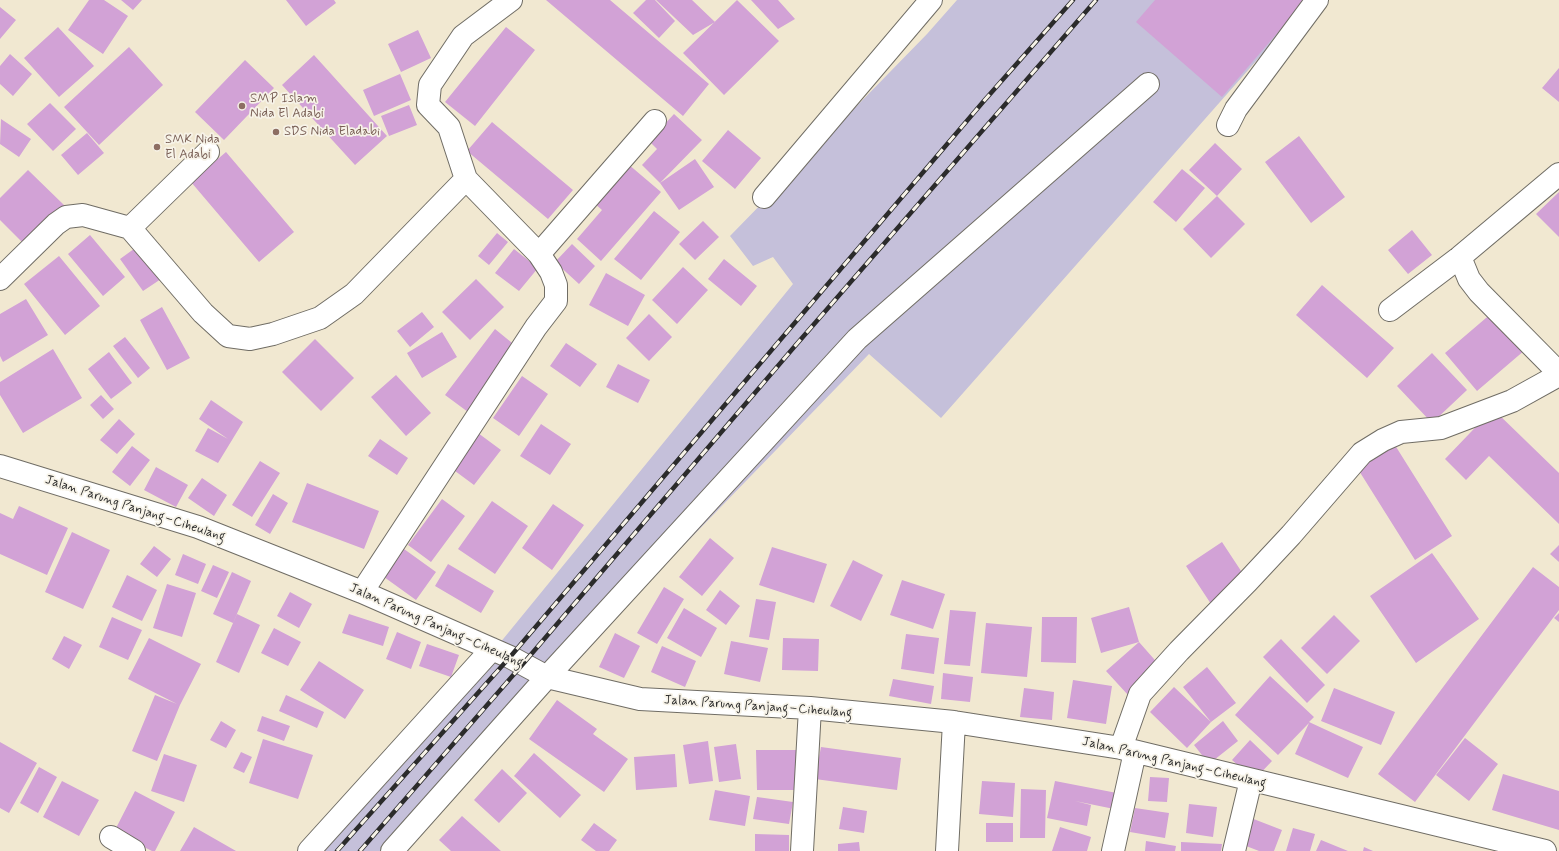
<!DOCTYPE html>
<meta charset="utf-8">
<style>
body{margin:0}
canvas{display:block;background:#f1e8d1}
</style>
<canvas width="1559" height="851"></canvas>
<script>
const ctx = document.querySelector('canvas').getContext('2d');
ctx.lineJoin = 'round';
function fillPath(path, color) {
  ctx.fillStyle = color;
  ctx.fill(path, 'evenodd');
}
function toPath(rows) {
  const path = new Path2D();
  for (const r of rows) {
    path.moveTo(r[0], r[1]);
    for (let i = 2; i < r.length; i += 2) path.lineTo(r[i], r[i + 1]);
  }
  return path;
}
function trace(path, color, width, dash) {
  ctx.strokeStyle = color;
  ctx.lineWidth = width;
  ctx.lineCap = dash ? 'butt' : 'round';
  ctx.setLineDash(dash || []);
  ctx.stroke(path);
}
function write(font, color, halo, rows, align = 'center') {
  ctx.font = font + ' Mynerve,sans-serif';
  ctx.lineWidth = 3.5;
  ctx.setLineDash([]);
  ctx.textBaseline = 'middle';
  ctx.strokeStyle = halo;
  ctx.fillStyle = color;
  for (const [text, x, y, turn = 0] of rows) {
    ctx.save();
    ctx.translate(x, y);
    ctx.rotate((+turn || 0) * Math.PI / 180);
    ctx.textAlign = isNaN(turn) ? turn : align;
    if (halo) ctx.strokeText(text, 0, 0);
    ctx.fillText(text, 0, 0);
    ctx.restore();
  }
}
fillPath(toPath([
 [957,0,1310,0,941,418,869,354,594,638,502,744,405,851,314,851,495,649,793,284,773,257,753,266,730,236,927,34]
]), '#c5c0da');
fillPath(toPath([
 [89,0,104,0,128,16,103,54,68,30],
 [121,0,142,0,133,10],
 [286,0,334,0,336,3,306,26],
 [546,0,610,0,709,84,683,116],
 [646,0,655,0,675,21,659,38,633,13],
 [656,0,692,0,715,22,693,35],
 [737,0,779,41,724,95,683,53],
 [751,0,778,0,795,19,778,29],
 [1155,0,1304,0,1305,1,1222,97,1136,22],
 [0,7,16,20,0,39],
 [58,27,94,66,59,97,24,58],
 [506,27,535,50,475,126,445,102],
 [418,30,431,58,401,72,388,44],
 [129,47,163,85,99,145,64,107],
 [10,54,32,74,13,96,0,84,0,66],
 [314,55,387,136,355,165,282,85],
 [245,60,274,88,224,140,195,112],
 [1559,68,1559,102,1542,88],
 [400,74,411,100,374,116,363,90],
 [50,103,76,129,53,151,27,124],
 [409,105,417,125,389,136,381,116],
 [674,114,702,140,660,183,642,165,657,149,649,141],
 [1,119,31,139,19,157,0,144],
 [492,122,573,190,548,219,467,151],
 [728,130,761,158,735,189,702,161],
 [87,133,104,153,78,175,61,155],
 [1299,136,1345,197,1311,223,1265,162],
 [1215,143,1242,169,1217,196,1189,170],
 [226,152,294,232,259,262,191,182],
 [695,159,714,187,679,210,660,183],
 [628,164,661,192,601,261,577,239,602,210,594,203],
 [1182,169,1205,188,1176,222,1153,202],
 [28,170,65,206,26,246,0,220,0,198],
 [1559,192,1559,237,1536,214],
 [1217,196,1245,224,1211,258,1183,229],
 [654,211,680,232,641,280,614,259],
 [703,221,719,237,695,260,679,244],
 [1412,230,1432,255,1408,274,1388,250],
 [497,233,508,242,489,265,478,256],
 [90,235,125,277,103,296,68,254],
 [572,244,595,266,579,284,555,262],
 [138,246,161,279,143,291,120,259],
 [514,249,538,268,519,291,495,273],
 [59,256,100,306,65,335,24,284],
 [724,259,757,286,741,306,708,279],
 [683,267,708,290,677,324,652,300],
 [606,273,645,295,628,326,589,305],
 [476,279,504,307,470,340,442,312],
 [1322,285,1394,348,1367,378,1296,315],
 [26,299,48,335,3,362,0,356,0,314],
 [162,307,190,358,167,370,140,320],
 [422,312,434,327,410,347,397,331],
 [1493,312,1525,350,1477,391,1445,353],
 [649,314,672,337,649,361,626,338],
 [495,329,517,347,468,412,445,395],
 [442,332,457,357,422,378,407,353],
 [125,337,150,368,138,378,113,346],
 [315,339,354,378,321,411,282,372],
 [566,343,597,364,580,387,550,366],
 [53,349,82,398,23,433,0,395,0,382],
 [109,352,132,383,111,399,88,369],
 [1432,353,1467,390,1432,423,1397,386],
 [618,364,650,380,638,403,606,387],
 [396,375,431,413,406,436,371,397],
 [522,376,548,394,519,436,493,418],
 [101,395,114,409,103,419,90,405],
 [211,400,243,422,218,463,195,451,208,428,228,439,199,419],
 [1493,409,1559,473,1559,524,1489,456,1466,480,1445,459],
 [119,419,135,434,117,454,100,440],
 [541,424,571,444,550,475,520,456],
 [478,433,501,450,474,485,451,468],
 [380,439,408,458,397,475,368,456],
 [1393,442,1452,536,1415,560,1356,466],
 [132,446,150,460,130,486,112,472],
 [260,461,280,473,252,517,232,505],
 [156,467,188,485,176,507,144,490],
 [202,478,227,495,214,516,188,498],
 [307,483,379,511,364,549,292,522],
 [273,494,288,503,270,534,255,525],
 [442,499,465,516,431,562,408,545],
 [492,501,528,526,495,574,458,549],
 [553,504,584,525,552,570,522,548],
 [19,506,68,528,47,575,0,554,0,513,13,519],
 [72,532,110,550,83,609,45,592],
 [710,538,734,558,702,596,679,577],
 [1222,542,1247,580,1211,604,1186,566],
 [1559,545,1559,562,1550,554],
 [154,546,171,559,157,577,140,564],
 [772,547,827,564,814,603,759,585],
 [404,549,436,572,416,600,384,577],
 [1432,553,1479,619,1416,663,1370,596],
 [183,554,206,564,198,584,175,575],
 [853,560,883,575,861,621,830,606],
 [448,564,494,591,481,613,435,586],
 [213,565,229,572,217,598,201,591],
 [1533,567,1559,587,1559,610,1415,802,1378,774],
 [232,572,251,581,233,623,213,614],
 [127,575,157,590,142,621,112,607],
 [902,580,945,594,933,629,890,615],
 [167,584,196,593,182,637,153,628],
 [664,587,684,599,657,644,637,633],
 [720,590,740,606,726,625,706,610],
 [290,592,312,604,299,628,277,616],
 [756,599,776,602,769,640,749,637],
 [1129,607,1139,642,1101,653,1091,618],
 [684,608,717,628,701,657,667,638],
 [950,610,976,612,970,666,944,664],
 [1559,613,1559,622,1554,618],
 [237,614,260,625,239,673,216,662],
 [349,614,389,627,383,646,342,633],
 [1334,615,1360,641,1327,674,1301,648],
 [112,617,142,630,128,660,99,647],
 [1042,617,1077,617,1076,663,1041,662],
 [986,623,1032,627,1027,677,981,673],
 [274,628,301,642,288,666,261,653],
 [397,632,421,642,411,669,386,659],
 [615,633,640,646,624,678,599,667],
 [906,634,939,638,934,674,901,669],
 [64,636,82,645,69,669,52,659],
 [149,638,201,664,180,705,157,761,132,751,155,695,177,704,128,679],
 [783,638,819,639,818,671,782,670],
 [1281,639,1325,685,1307,703,1263,657],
 [731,641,768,648,760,682,724,674],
 [1139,642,1161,667,1128,695,1106,671],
 [427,644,459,655,451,677,419,666],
 [662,646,696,661,685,687,651,672],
 [319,661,364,690,345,719,300,690],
 [1207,667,1236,703,1211,722,1183,687],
 [943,673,973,677,970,702,941,699],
 [1270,676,1314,717,1309,722,1363,747,1348,778,1295,754,1309,723,1278,755,1235,715],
 [893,679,934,686,931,704,889,696],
 [1073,680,1112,686,1106,724,1067,718],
 [1174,687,1211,722,1187,748,1150,712],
 [1024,688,1054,692,1052,720,1020,717],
 [1334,688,1395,712,1381,745,1321,721],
 [286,695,324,712,317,728,279,711],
 [557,700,597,729,593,734,628,759,604,792,529,739],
 [262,716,290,726,284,741,257,731],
 [221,721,236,730,226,748,210,740],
 [1223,721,1238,741,1209,764,1194,745],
 [1465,738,1498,764,1469,801,1436,775],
 [263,739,313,755,298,799,249,783],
 [1250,740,1272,761,1254,780,1232,760],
 [708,741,713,781,689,784,683,745],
 [0,742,37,763,9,813,0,808],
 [736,744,741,779,719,782,714,747],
 [821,747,901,758,897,790,815,779],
 [756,750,799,750,799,790,757,790],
 [241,752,252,757,244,773,233,768],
 [534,753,581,795,560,818,514,776],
 [164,754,197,765,184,802,151,791],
 [675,754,677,787,636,790,634,757],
 [39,767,57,777,38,813,20,803],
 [502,769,527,793,499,823,474,800],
 [1503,774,1559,791,1559,830,1492,810],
 [1150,777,1169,778,1167,802,1148,801],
 [62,781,99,800,79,836,43,817],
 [982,781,1015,783,1013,817,979,814],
 [1055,781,1122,794,1119,810,1075,801,1091,805,1087,826,1047,818],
 [1021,789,1046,790,1045,838,1020,838],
 [715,790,750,796,745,826,709,820],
 [135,791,175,812,155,851,152,851,114,832],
 [757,797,793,802,789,824,753,819],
 [1189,804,1217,807,1213,837,1186,833],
 [843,807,867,811,864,833,839,829],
 [1135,808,1169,813,1165,838,1130,832],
 [462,816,501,851,451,851,439,840],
 [1251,818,1282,830,1274,851,1259,851,1241,844],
 [594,823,617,840,609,851,596,851,581,840],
 [986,823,1013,823,1013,842,986,842],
 [194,827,236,851,180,851],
 [1060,827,1091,837,1087,851,1052,851],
 [1293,828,1315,834,1310,851,1286,851],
 [755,834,789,835,789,851,755,851],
 [1321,840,1348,851,1316,851],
 [1146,841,1176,846,1175,851,1145,851],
 [859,842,860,851,838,851,838,844],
 [1181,842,1222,844,1221,851,1181,851],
 [1364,847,1373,851,1363,851]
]), '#d2a2d6');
const minor = toPath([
 [1228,125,1236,109,1317,0],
 [764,197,931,0],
 [130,228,203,313,228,336,250,339,273,334,320,318,354,294,466,179],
 [539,254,655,121],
 [1460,257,1469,279,1479,292,1559,373],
 [0,279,56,224,66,217,83,215,130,228,208,152],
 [1390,310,1460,257,1559,174],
 [0,466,198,527,362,592,510,657,547,677,640,699,810,708,954,722,1121,748,1545,851],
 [362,592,536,327,556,301,556,285,551,272,539,254,466,179,449,127,428,105,430,85,463,36,511,0],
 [1121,748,1140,694,1179,651,1248,581,1291,535,1362,453,1383,440,1401,432,1441,428,1512,401,1559,375],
 [111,837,134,851],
 [309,851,492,649],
 [392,851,547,677,857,339,1148,84],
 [802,851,810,708],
 [947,851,954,722],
 [1113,851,1135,752],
 [1234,851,1251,780]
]);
trace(minor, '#706d65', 24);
trace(minor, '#fff', 22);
const rail = toPath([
 [337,851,510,657,983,102,1073,0],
 [360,851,522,665,795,346,1096,0]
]);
trace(rail, '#2b2b2b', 4.5);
trace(rail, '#f7f3e8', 3, [9]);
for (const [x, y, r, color] of [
 [242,106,4,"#8d6e63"],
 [276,132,4,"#8d6e63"],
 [157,147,4,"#8d6e63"]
]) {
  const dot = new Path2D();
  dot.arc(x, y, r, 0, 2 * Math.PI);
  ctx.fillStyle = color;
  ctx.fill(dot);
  trace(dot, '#f7f3e8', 1.5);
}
write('13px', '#785e54', '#f7f3e8', [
 ["SMP Islam",250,99],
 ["Nida El Adabi",250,114],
 ["SDS Nida Eladabi",284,132],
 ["SMK Nida",165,140],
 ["El Adabi",165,155]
], 'left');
write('13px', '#2b2b2b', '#f7f3e8', [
 ["Jalan Parung Panjang–Ciheulang",135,509,18],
 ["Jalan Parung Panjang–Ciheulang",436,626,24],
 ["Jalan Parung Panjang–Ciheulang",758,707,4],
 ["Jalan Parung Panjang–Ciheulang",1174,763,13]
]);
</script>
